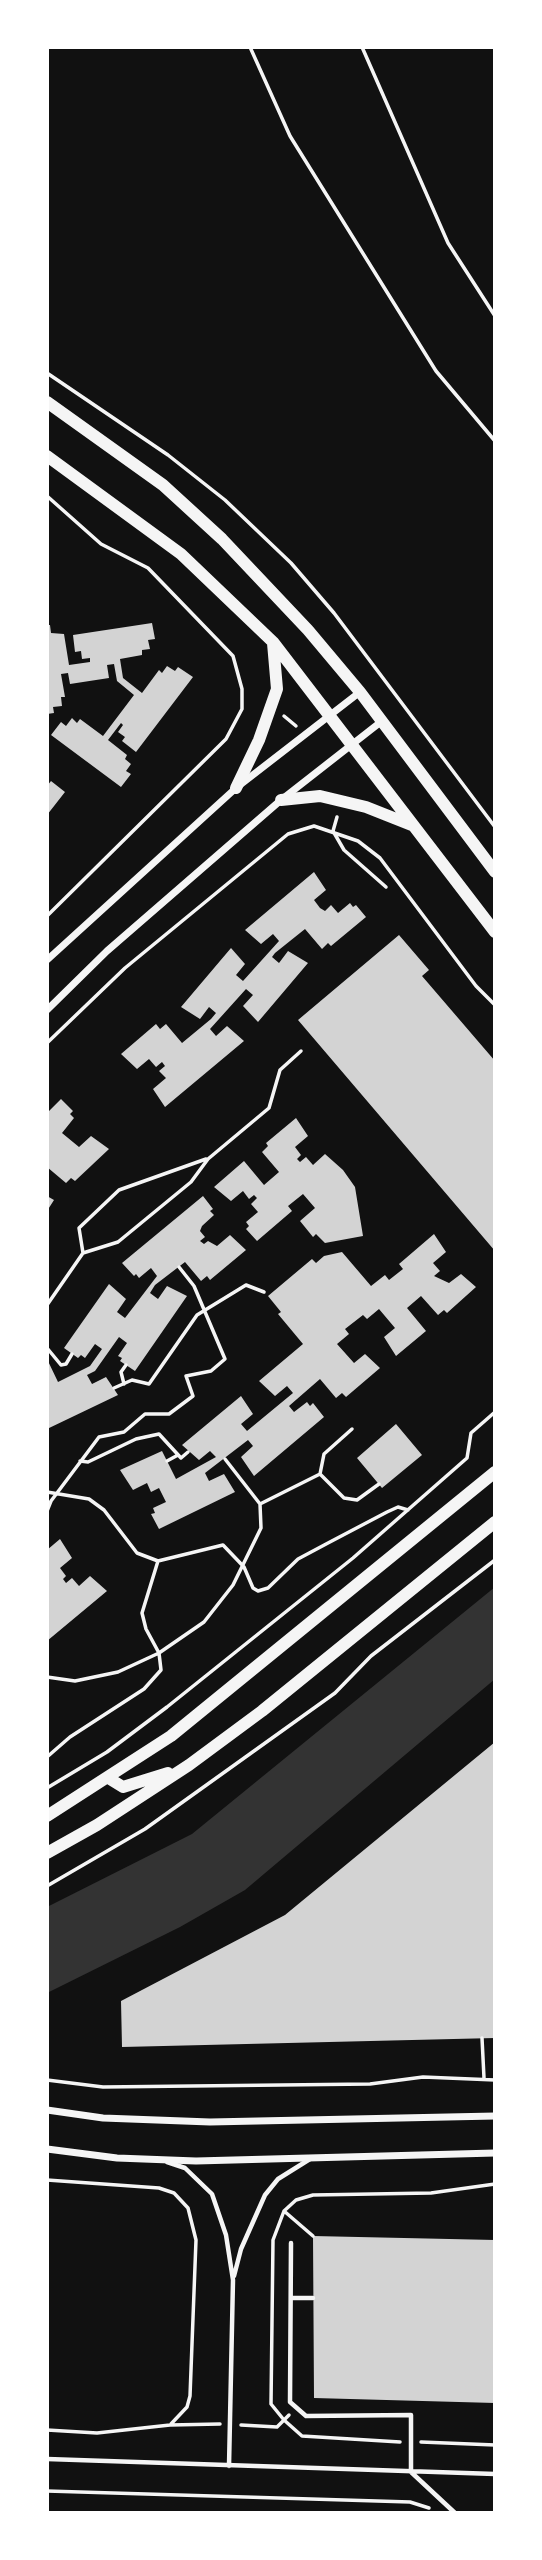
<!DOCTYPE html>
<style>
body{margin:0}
#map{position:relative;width:542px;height:2560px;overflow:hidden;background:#111;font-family:Roboto,sans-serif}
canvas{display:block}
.frame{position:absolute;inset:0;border:49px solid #fff;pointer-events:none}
</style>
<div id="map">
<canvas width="542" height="2560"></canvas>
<div class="frame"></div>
</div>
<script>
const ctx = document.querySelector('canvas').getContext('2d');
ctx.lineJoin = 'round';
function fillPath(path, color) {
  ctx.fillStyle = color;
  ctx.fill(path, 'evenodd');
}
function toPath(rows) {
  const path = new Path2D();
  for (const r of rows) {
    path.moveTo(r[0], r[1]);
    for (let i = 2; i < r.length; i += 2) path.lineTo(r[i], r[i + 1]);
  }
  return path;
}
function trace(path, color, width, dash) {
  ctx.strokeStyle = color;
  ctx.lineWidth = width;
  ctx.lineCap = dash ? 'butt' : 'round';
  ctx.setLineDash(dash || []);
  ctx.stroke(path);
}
fillPath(toPath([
 [495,1587,495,1679,245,1890,180,1927,47,1993,47,1907,192,1834]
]), '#333');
fillPath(toPath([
 [152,623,155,639,148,640,150,649,142,650,142,655,120,659,123,678,142,693,159,670,162,673,167,666,175,671,178,667,193,677,136,752,122,741,125,737,118,732,123,725,121,723,108,740,127,755,125,759,131,764,126,771,131,774,121,787,51,735,61,722,66,726,72,718,77,723,80,719,103,736,134,695,117,681,114,664,107,665,109,678,70,684,68,673,61,674,65,697,61,697,62,706,53,707,54,713,47,714,47,625,50,625,51,633,64,634,69,665,90,662,90,658,82,659,81,651,75,652,73,635],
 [51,781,65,792,47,815,47,786],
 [314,872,326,890,314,900,320,908,325,911,331,905,338,913,350,903,353,907,356,905,366,917,331,946,328,943,322,949,305,929,275,953,272,957,279,963,288,951,308,963,258,1022,243,1006,253,995,246,989,210,1029,216,1036,227,1026,244,1041,165,1107,153,1089,166,1078,159,1071,165,1066,162,1062,156,1067,149,1059,137,1069,121,1054,156,1024,160,1029,166,1024,182,1043,211,1019,216,1013,209,1007,200,1019,181,1007,231,948,245,964,236,975,243,981,279,941,273,934,261,944,245,930],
 [399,935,429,970,422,976,495,1061,495,1251,298,1020],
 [61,1099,73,1111,70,1114,74,1118,62,1133,79,1147,91,1136,109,1149,75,1181,71,1178,66,1183,47,1167,47,1113],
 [296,1118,308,1136,295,1147,301,1155,297,1159,300,1162,306,1157,313,1165,325,1154,343,1170,355,1187,363,1236,325,1243,316,1234,313,1237,300,1221,315,1208,303,1194,288,1206,292,1211,257,1241,246,1229,249,1226,246,1222,258,1212,251,1204,257,1198,254,1195,249,1199,243,1191,231,1201,214,1187,244,1161,264,1185,279,1172,262,1152,268,1146,266,1143],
 [47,1196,54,1200,47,1211],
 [203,1196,213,1209,210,1211,214,1215,202,1226,200,1231,205,1237,200,1241,204,1244,208,1241,217,1246,230,1235,246,1250,210,1280,207,1276,201,1281,185,1262,155,1285,150,1293,158,1299,167,1286,187,1296,135,1371,120,1361,122,1358,118,1356,127,1343,119,1337,95,1371,87,1375,92,1384,106,1377,118,1395,47,1429,47,1359,58,1382,90,1366,102,1349,95,1344,85,1358,81,1355,78,1358,64,1348,109,1284,126,1299,117,1312,125,1318,157,1276,151,1268,139,1278,136,1274,134,1276,122,1263],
 [434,1234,446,1252,433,1263,440,1271,434,1276,449,1283,461,1274,476,1287,447,1313,444,1310,438,1315,421,1296,407,1308,426,1331,396,1356,384,1337,395,1328,379,1309,367,1319,363,1315,345,1329,349,1334,337,1344,354,1363,365,1354,380,1368,346,1397,342,1393,336,1398,320,1379,289,1406,294,1412,307,1402,310,1406,313,1403,324,1417,254,1476,241,1457,253,1446,248,1440,205,1473,209,1481,224,1474,235,1492,159,1529,151,1514,155,1513,153,1508,166,1502,159,1488,151,1492,147,1483,133,1490,120,1470,162,1451,176,1479,216,1457,210,1451,199,1460,182,1445,241,1396,253,1414,241,1424,247,1431,293,1393,287,1386,275,1396,259,1381,303,1344,278,1314,281,1312,268,1296,312,1259,316,1263,324,1256,342,1252,371,1286,385,1275,389,1280,403,1269,399,1264],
 [396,1424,422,1455,382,1488,357,1458],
 [60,1539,72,1558,60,1568,66,1576,63,1579,66,1583,72,1578,79,1586,90,1576,107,1591,47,1641,47,1550],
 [495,1742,495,2038,122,2047,121,2001,285,1915],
 [313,2236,495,2240,495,2403,314,2398]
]), '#d3d3d3');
trace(toPath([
 [250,47,290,136,436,371,495,441],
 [362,47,448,243,495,316],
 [47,373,168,455,225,500,291,563,334,613,495,827],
 [47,496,101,544,148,568,233,656,242,689,242,709,226,739,47,916],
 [284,716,296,726],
 [337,817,333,831,344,850,386,887],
 [47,1043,125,968,288,834,314,826,358,841,380,858,476,986,495,1005],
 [83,1253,79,1228,119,1190,206,1159],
 [47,1305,83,1253,118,1242,191,1182,208,1159,269,1108,280,1070,301,1051],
 [47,1348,61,1365,66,1364,72,1354],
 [124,1384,121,1372,126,1365],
 [114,1388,132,1380,149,1384,197,1315,246,1285,264,1292],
 [80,1461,88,1462,136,1439,159,1434,181,1458,188,1452],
 [167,1461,178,1455],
 [320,1474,344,1498,357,1500,379,1484],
 [47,1492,89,1499,104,1510,137,1553,158,1561,223,1545,244,1567,253,1588,258,1591,268,1588,298,1559,328,1543,387,1512,398,1507,408,1510],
 [260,1504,320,1474,324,1454,352,1429],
 [47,1511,51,1501,99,1437,124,1432,145,1414,169,1414,193,1396,186,1376,211,1371,225,1359,194,1286,179,1267],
 [47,1677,75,1681,118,1672,159,1653,204,1622,233,1585,261,1528,260,1504,225,1459],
 [47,1757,70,1737,144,1689,161,1670,159,1653,146,1629,142,1613,158,1561],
 [47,1788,107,1752,167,1707,353,1558,467,1458,471,1433,495,1412],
 [47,1886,145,1829,335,1693,371,1656,495,1560],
 [482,2038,484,2078],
 [47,2080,103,2087,370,2084,423,2077,495,2080],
 [47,2180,159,2188,174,2193,188,2208,196,2240,190,2396,187,2407,171,2424],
 [284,2211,313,2236],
 [289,2415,284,2420,271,2404,273,2240,284,2211,296,2200,313,2195,431,2193,495,2184],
 [241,2425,277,2427,284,2420,302,2436,400,2442],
 [47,2430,97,2433,170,2425,220,2424],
 [421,2442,495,2445],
 [47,2491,410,2502,429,2508]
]), '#f5f5f5', 3.5);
trace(toPath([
 [167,2162,185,2168,212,2194,226,2235,233,2280,229,2466],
 [291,2243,290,2402,306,2416,411,2415,411,2471],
 [234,2276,241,2249,265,2195,278,2179,310,2159],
 [291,2298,313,2298],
 [47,2459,495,2474],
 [411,2472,455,2513]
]), '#f5f5f5', 4.5);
trace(toPath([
 [47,960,236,788,360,692],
 [47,1010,107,951,281,800,382,721],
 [47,2110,103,2118,210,2122,495,2116],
 [47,2149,117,2158,196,2161,495,2153]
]), '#f5f5f5', 7);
trace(toPath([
 [47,402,163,485,222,539,308,630,360,692,495,872],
 [47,456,181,554,273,642,495,932],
 [236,788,259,740,277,689,273,643],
 [281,800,320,796,366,807,414,826],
 [110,1779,123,1787,168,1773],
 [47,1816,171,1736,495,1472],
 [47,1853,97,1825,189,1765,262,1711,495,1522]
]), '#f5f5f5', 12);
</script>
